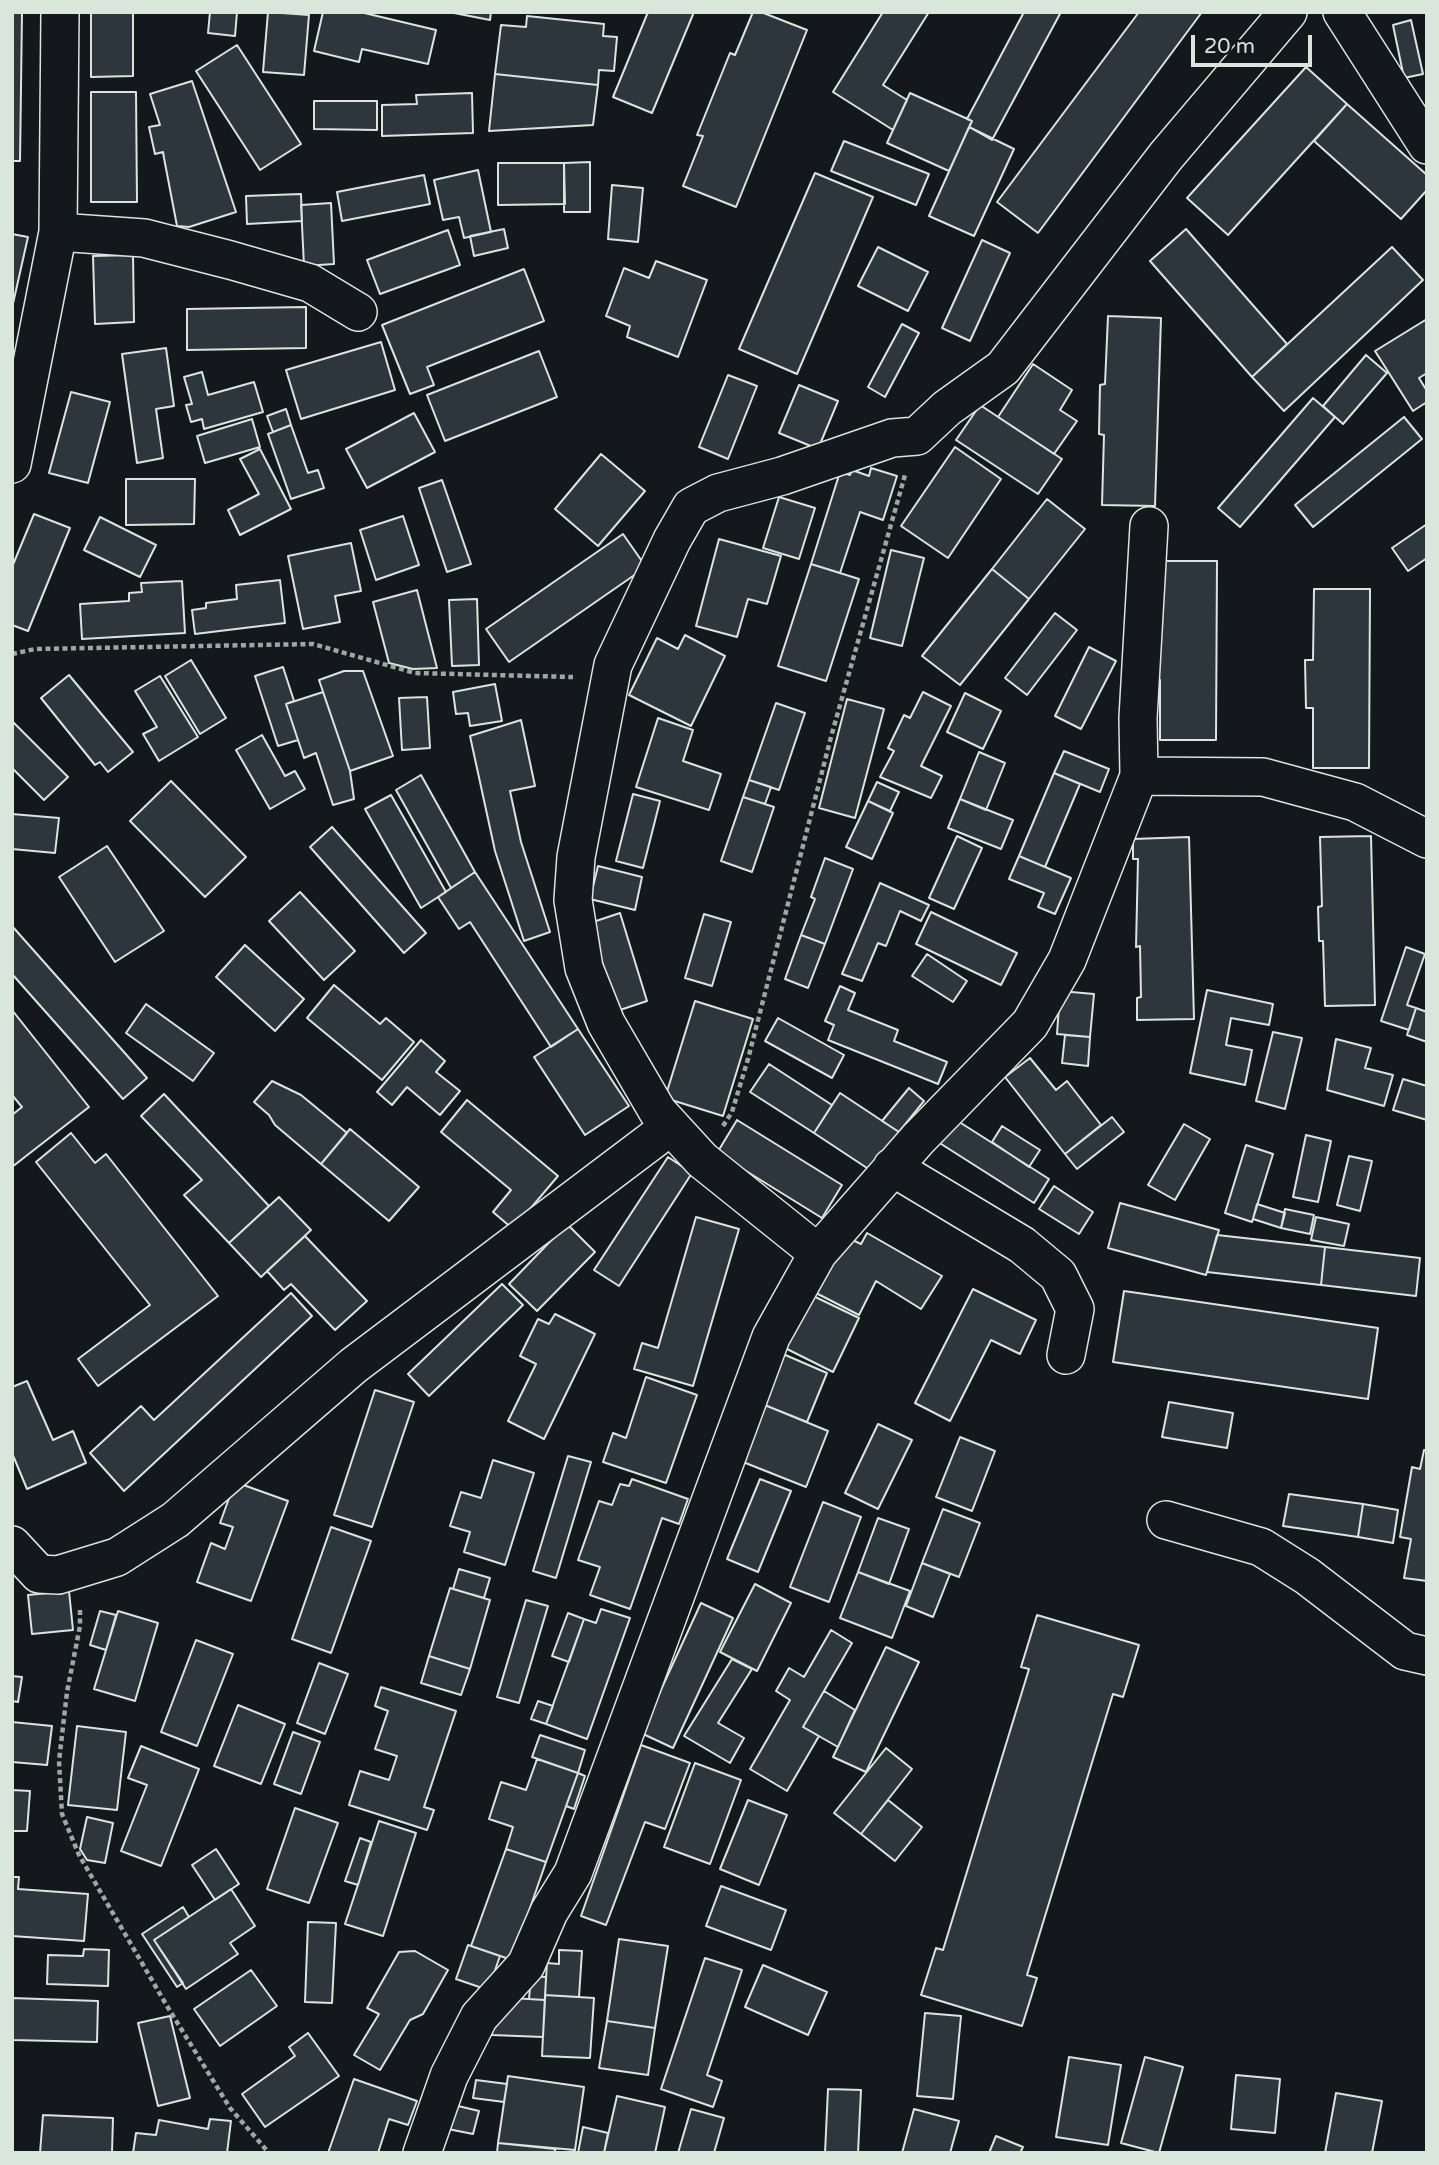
<!DOCTYPE html>
<style>
body{margin:0}
#map{position:relative;width:1439px;height:2165px;overflow:hidden;background:#14181c;font-family:"Varela Round",sans-serif}
canvas{display:block}
.frame{position:absolute;inset:0;border:14px solid #d8e6dc;pointer-events:none}
.scale{position:absolute;left:1191px;top:35px;width:121px;height:32px;box-sizing:border-box;border:4px solid #d8e6dc;border-top:0;padding-left:9px;font-size:21px;line-height:24px;white-space:nowrap;color:#d8e6dc;-webkit-text-stroke:5px #14181c;paint-order:stroke}
</style>
<div id="map">
<canvas width="1439" height="2165"></canvas>
<div class="frame"></div>
<div class="scale">20 m</div>
</div>
<script>
const ctx = document.querySelector('canvas').getContext('2d');
ctx.lineJoin = 'round';
function fillPath(path, color) {
  ctx.fillStyle = color;
  ctx.fill(path, 'evenodd');
}
function toPath(rows) {
  const path = new Path2D();
  for (const r of rows) {
    path.moveTo(r[0], r[1]);
    for (let i = 2; i < r.length; i += 2) path.lineTo(r[i], r[i + 1]);
  }
  return path;
}
function trace(path, color, width, dash) {
  ctx.strokeStyle = color;
  ctx.lineWidth = width;
  ctx.lineCap = dash ? 'butt' : 'round';
  ctx.setLineDash(dash || []);
  ctx.stroke(path);
}
const building = toPath([
 [12,12,22,12,20,161,12,161,12,12],
 [91,12,133,12,133,76,91,77,91,12],
 [210,12,237,12,235,36,208,33,210,12],
 [268,12,309,15,304,75,263,72,268,12],
 [323,12,360,12,436,30,428,64,362,49,359,62,314,51,323,12],
 [449,12,491,12,490,20,449,12],
 [648,12,694,12,652,113,613,97,648,12],
 [753,12,761,12,807,30,736,207,683,186,703,136,697,135,730,53,735,55,753,12],
 [883,12,929,12,883,85,907,100,893,130,833,92,883,12],
 [1024,12,1061,12,992,140,969,127,972,121,967,119,1024,12],
 [1139,12,1202,12,1038,233,997,202,1139,12],
 [527,16,604,24,603,36,617,37,614,71,599,70,598,85,495,74,501,25,526,27,527,16],
 [1411,20,1423,74,1404,78,1393,25,1411,20],
 [237,45,301,144,260,170,196,71,237,45],
 [1306,67,1347,104,1228,235,1187,198,1306,67],
 [495,74,598,85,593,125,489,131,495,74],
 [192,81,236,212,189,227,177,226,164,158,163,152,155,154,149,127,160,125,150,94,192,81],
 [91,92,136,92,137,202,91,202,91,92],
 [472,93,473,133,382,136,382,105,417,104,416,95,472,93],
 [910,93,972,121,949,171,887,143,910,93],
 [314,101,377,101,377,130,314,129,314,101],
 [1347,104,1427,175,1427,190,1401,219,1314,141,1347,104],
 [969,127,1014,149,974,236,929,216,969,127],
 [844,141,929,174,916,205,831,171,844,141],
 [590,162,590,212,564,212,564,163,590,162],
 [498,163,564,163,565,204,498,205,498,163],
 [478,170,491,232,464,238,459,217,443,220,434,180,478,170],
 [815,173,873,197,797,374,739,349,815,173],
 [424,175,430,204,342,221,337,192,424,175],
 [612,185,643,188,638,242,608,239,612,185],
 [301,194,302,221,247,224,246,196,301,194],
 [331,203,334,264,304,266,301,205,331,203],
 [504,229,508,248,474,256,470,236,504,229],
 [1186,229,1287,344,1252,377,1150,261,1186,229],
 [448,230,460,265,380,294,367,260,448,230],
 [12,234,28,237,12,308,12,234],
 [982,240,1010,253,970,341,942,328,982,240],
 [878,247,928,272,908,311,858,286,878,247],
 [1392,247,1423,280,1284,411,1252,377,1392,247],
 [133,255,134,322,95,324,93,256,133,255],
 [656,261,707,280,678,357,627,337,630,326,606,316,624,268,649,278,656,261],
 [524,269,544,321,427,367,434,385,410,394,382,325,524,269],
 [306,307,306,348,187,350,187,309,306,307],
 [1108,316,1161,318,1155,506,1102,505,1104,435,1099,434,1100,385,1105,384,1108,316],
 [1427,319,1427,373,1419,378,1427,391,1427,402,1413,411,1375,351,1427,319],
 [902,324,919,333,885,397,868,387,902,324],
 [381,342,395,390,301,419,286,370,381,342],
 [166,348,174,406,156,409,163,458,137,463,122,354,166,348],
 [539,351,557,397,445,441,427,395,539,351],
 [1366,355,1387,373,1343,424,1323,406,1366,355],
 [1033,364,1072,390,1060,410,1077,421,1054,454,998,417,1033,364],
 [202,372,208,395,254,382,263,412,204,429,202,419,191,422,186,405,192,404,184,377,202,372],
 [728,375,757,386,728,459,699,447,728,375],
 [799,385,838,401,818,449,779,433,799,385],
 [71,392,110,402,88,483,49,473,71,392],
 [1313,398,1335,417,1240,527,1218,508,1313,398],
 [980,405,1062,459,1038,494,956,440,980,405],
 [286,409,291,425,273,432,267,416,286,409],
 [414,413,435,452,367,488,346,449,414,413],
 [1404,417,1422,439,1313,527,1295,505,1404,417],
 [252,419,260,447,205,463,197,436,252,419],
 [291,425,308,473,318,470,324,488,291,499,268,434,291,425],
 [955,447,1001,479,948,558,901,526,955,447],
 [260,449,291,509,240,535,228,510,259,494,240,459,260,449],
 [601,454,645,491,598,546,555,509,601,454],
 [871,468,897,476,883,520,860,512,840,573,811,564,840,472,850,475,852,470,869,476,871,468],
 [126,479,195,479,194,524,126,525,126,479],
 [442,480,471,564,447,572,419,488,442,480],
 [779,497,815,508,799,559,763,548,779,497],
 [1047,499,1085,529,1029,599,992,569,1047,499],
 [34,514,70,528,28,631,12,625,12,567,34,514],
 [403,516,419,565,376,580,360,530,403,516],
 [100,517,156,545,140,577,84,550,100,517],
 [1427,524,1427,558,1408,571,1392,548,1427,524],
 [623,534,646,567,509,662,486,629,623,534],
 [719,539,781,556,767,604,748,599,737,637,696,626,719,539],
 [351,543,361,591,335,596,340,622,303,629,288,556,351,543],
 [891,550,924,558,902,646,870,638,891,550],
 [1161,561,1217,561,1216,740,1160,740,1160,680,1152,680,1161,561],
 [811,564,859,579,826,681,778,666,811,564],
 [992,569,1029,599,960,685,922,656,992,569],
 [280,580,285,623,195,634,192,610,206,608,206,603,237,599,236,585,280,580],
 [182,581,185,633,82,639,80,604,129,601,129,593,142,592,141,583,182,581],
 [1314,589,1370,589,1369,768,1313,768,1313,708,1306,708,1305,660,1313,660,1314,589],
 [417,590,437,668,413,669,389,663,373,602,417,590],
 [477,599,479,665,452,666,449,600,477,599],
 [1055,613,1077,630,1027,695,1005,678,1055,613],
 [685,635,725,656,691,726,629,695,657,638,678,649,685,635],
 [1089,647,1116,661,1081,729,1055,716,1089,647],
 [191,660,226,718,200,734,165,676,191,660],
 [283,667,294,701,286,704,298,740,278,746,255,676,283,667],
 [344,671,363,671,393,756,350,771,319,680,344,671],
 [69,675,133,752,108,772,100,762,95,765,41,698,69,675],
 [160,676,198,737,159,761,143,734,157,727,135,691,160,676],
 [495,684,502,721,470,726,468,713,456,714,453,692,495,684],
 [323,692,350,771,354,799,333,805,316,753,304,758,286,704,323,692],
 [923,692,951,706,921,766,942,776,931,798,880,777,894,751,888,748,904,715,910,718,923,692],
 [965,693,1001,711,983,749,947,732,965,693],
 [427,697,430,748,402,750,399,698,427,697],
 [847,699,884,709,855,818,819,808,847,699],
 [776,703,805,713,779,790,749,780,776,703],
 [658,718,693,730,683,761,721,774,709,810,636,787,658,718],
 [521,720,535,786,510,791,521,842,550,932,524,941,495,851,470,736,521,720],
 [12,721,68,777,44,800,12,768,12,721],
 [262,735,285,776,295,771,305,789,270,809,236,750,262,735],
 [1064,751,1109,769,1100,792,1054,773,1064,751],
 [979,752,1005,763,986,810,960,799,979,752],
 [1054,773,1080,784,1045,867,1019,856,1054,773],
 [421,775,475,872,451,888,396,790,421,775],
 [749,780,771,787,765,804,743,797,749,780],
 [171,781,246,857,205,897,130,821,171,781],
 [877,782,899,792,890,811,868,801,877,782],
 [633,794,660,801,643,868,616,861,633,794],
 [391,795,446,892,421,908,365,809,391,795],
 [743,797,774,807,752,872,721,861,743,797],
 [960,799,1013,820,1001,849,948,828,960,799],
 [868,801,893,813,872,859,846,847,868,801],
 [12,814,59,818,55,853,12,849,12,814],
 [332,827,426,933,404,953,310,847,332,827],
 [957,836,982,848,954,909,929,898,957,836],
 [1371,836,1375,1005,1325,1006,1323,941,1319,941,1318,907,1322,906,1320,837,1371,836],
 [1189,837,1194,1019,1137,1020,1137,998,1141,997,1140,946,1136,947,1138,859,1133,859,1133,839,1189,837],
 [107,846,164,931,115,962,59,877,107,846],
 [1019,856,1071,878,1055,914,1038,907,1044,893,1009,879,1019,856],
 [825,858,853,869,825,944,801,935,815,899,811,897,825,858],
 [598,866,642,877,635,910,590,899,598,866],
 [475,872,578,1029,551,1047,470,922,459,929,438,897,475,872],
 [880,883,929,905,921,921,900,911,886,946,878,943,862,981,842,974,880,883],
 [300,892,355,951,324,980,269,921,300,892],
 [931,912,1017,953,1001,985,916,944,931,912],
 [620,913,647,1001,617,1011,590,923,620,913],
 [704,914,731,922,712,986,685,978,704,914],
 [12,926,147,1078,123,1099,12,974,12,926],
 [801,935,825,944,808,988,785,979,801,935],
 [245,945,304,999,275,1031,216,977,245,945],
 [1406,947,1425,954,1407,1005,1416,1008,1409,1030,1381,1021,1406,947],
 [927,954,967,981,953,1002,912,976,927,954],
 [334,985,380,1024,386,1018,414,1042,382,1080,307,1018,334,985],
 [840,986,855,993,848,1010,898,1030,894,1041,947,1062,938,1084,828,1040,834,1025,825,1021,840,986],
 [1207,990,1273,1004,1269,1025,1231,1018,1226,1045,1252,1050,1245,1085,1190,1073,1207,990],
 [1060,991,1094,994,1090,1037,1057,1034,1060,991],
 [695,1001,753,1019,723,1116,665,1098,695,1001],
 [146,1004,214,1053,193,1081,126,1033,146,1004],
 [1416,1008,1427,1012,1427,1042,1407,1035,1416,1008],
 [12,1010,89,1107,12,1167,12,1115,22,1107,12,1095,12,1010],
 [778,1018,844,1055,832,1078,765,1041,778,1018],
 [578,1029,629,1106,585,1135,534,1057,578,1029],
 [1273,1032,1302,1038,1285,1109,1256,1101,1273,1032],
 [1065,1035,1090,1037,1088,1066,1062,1063,1065,1035],
 [1336,1039,1371,1048,1365,1068,1393,1075,1384,1106,1327,1090,1336,1039],
 [421,1040,445,1061,436,1072,460,1091,440,1115,407,1087,392,1105,377,1092,421,1040],
 [1030,1058,1056,1090,1067,1081,1101,1125,1065,1154,1005,1077,1030,1058],
 [769,1064,832,1105,814,1133,750,1092,769,1064],
 [1403,1079,1427,1086,1427,1120,1393,1110,1403,1079],
 [272,1081,301,1095,347,1133,321,1164,275,1125,269,1115,254,1102,272,1081],
 [909,1088,924,1101,899,1132,882,1121,909,1088],
 [840,1093,899,1132,873,1172,814,1133,840,1093],
 [164,1094,269,1206,229,1243,184,1195,202,1180,141,1116,164,1094],
 [467,1100,558,1176,513,1229,493,1212,511,1190,441,1132,467,1100],
 [1112,1117,1124,1132,1077,1169,1065,1154,1112,1117],
 [953,1118,1049,1179,1034,1203,938,1142,953,1118],
 [737,1120,842,1185,822,1218,717,1153,737,1120],
 [1184,1124,1210,1139,1175,1200,1148,1185,1184,1124],
 [1002,1126,1040,1150,1029,1167,992,1142,1002,1126],
 [350,1129,419,1187,389,1221,321,1164,350,1129],
 [71,1133,95,1163,106,1154,218,1296,98,1386,78,1359,150,1305,36,1162,71,1133],
 [1306,1135,1331,1141,1318,1202,1293,1197,1306,1135],
 [1246,1145,1273,1154,1252,1222,1225,1213,1246,1145],
 [1349,1156,1372,1161,1360,1211,1337,1205,1349,1156],
 [668,1157,692,1173,619,1286,594,1270,668,1157],
 [1054,1186,1093,1212,1079,1234,1039,1209,1054,1186],
 [279,1197,311,1230,261,1277,229,1243,279,1197],
 [1120,1203,1219,1230,1206,1275,1108,1248,1120,1203],
 [1257,1204,1285,1213,1281,1228,1253,1219,1257,1204],
 [1285,1209,1314,1215,1310,1234,1281,1228,1285,1209],
 [696,1217,739,1229,693,1386,634,1369,642,1343,658,1348,696,1217],
 [1316,1217,1349,1224,1344,1246,1311,1240,1316,1217],
 [567,1224,595,1252,537,1311,509,1284,567,1224],
 [867,1233,942,1276,921,1309,876,1281,859,1315,814,1292,844,1236,861,1244,867,1233],
 [1217,1235,1325,1247,1321,1285,1207,1272,1217,1235],
 [305,1236,367,1301,335,1330,291,1284,284,1290,267,1271,305,1236],
 [1325,1247,1420,1258,1416,1296,1321,1285,1325,1247],
 [502,1284,523,1305,429,1396,408,1374,502,1284],
 [973,1289,1036,1320,1020,1354,991,1340,950,1421,915,1403,973,1289],
 [1124,1291,1378,1328,1368,1399,1113,1362,1124,1291],
 [291,1293,312,1316,124,1491,90,1453,141,1406,154,1420,291,1293],
 [807,1293,859,1318,833,1372,781,1346,807,1293],
 [555,1314,595,1334,544,1439,508,1421,536,1364,520,1356,538,1319,549,1324,555,1314],
 [783,1354,827,1373,807,1422,762,1404,783,1354],
 [646,1377,697,1395,666,1483,603,1462,613,1433,626,1438,646,1377],
 [27,1381,53,1440,73,1431,86,1463,27,1489,12,1453,12,1387,27,1381],
 [375,1390,414,1402,372,1527,334,1515,375,1390],
 [755,1401,828,1431,806,1487,733,1458,755,1401],
 [1169,1402,1233,1413,1227,1448,1162,1437,1169,1402],
 [878,1424,912,1440,878,1509,845,1493,878,1424],
 [960,1437,995,1451,972,1511,936,1497,960,1437],
 [1424,1450,1427,1450,1427,1581,1404,1578,1411,1539,1400,1537,1412,1467,1420,1469,1424,1450],
 [568,1456,591,1462,556,1578,533,1571,568,1456],
 [493,1460,534,1473,505,1565,464,1552,470,1532,450,1526,461,1492,481,1498,493,1460],
 [632,1479,688,1499,679,1524,662,1518,630,1609,590,1595,600,1567,578,1560,599,1501,612,1505,620,1484,629,1486,632,1479],
 [760,1479,791,1491,758,1572,727,1559,760,1479],
 [235,1482,288,1501,251,1601,197,1582,211,1543,225,1549,233,1527,220,1523,235,1482],
 [1289,1494,1363,1504,1358,1537,1283,1526,1289,1494],
 [823,1502,861,1517,829,1602,790,1587,823,1502],
 [1363,1504,1398,1510,1393,1543,1358,1537,1363,1504],
 [943,1509,980,1523,959,1577,922,1563,943,1509],
 [878,1518,909,1529,889,1584,858,1572,878,1518],
 [331,1527,371,1541,331,1653,292,1639,331,1527],
 [922,1563,950,1574,933,1617,906,1606,922,1563],
 [459,1569,490,1578,484,1598,453,1589,459,1569],
 [858,1572,910,1591,892,1638,840,1618,858,1572],
 [755,1584,791,1603,757,1671,720,1652,755,1584],
 [450,1588,490,1600,470,1669,429,1656,450,1588],
 [69,1591,73,1630,32,1634,28,1595,69,1591],
 [526,1600,548,1606,519,1703,497,1697,526,1600],
 [701,1603,733,1618,673,1748,641,1733,701,1603],
 [601,1609,630,1618,587,1739,546,1724,584,1619,596,1623,601,1609],
 [100,1611,116,1615,106,1650,90,1645,100,1611],
 [118,1611,158,1623,135,1701,94,1689,118,1611],
 [568,1613,584,1619,569,1662,552,1656,568,1613],
 [1037,1615,1139,1645,1123,1697,1113,1694,1027,1975,1037,1978,1022,2026,921,1995,936,1948,943,1950,1029,1669,1021,1667,1037,1615],
 [831,1630,852,1643,803,1727,819,1736,787,1791,750,1769,790,1700,776,1691,789,1668,804,1677,831,1630],
 [196,1640,233,1654,197,1746,161,1732,196,1640],
 [886,1647,919,1662,866,1772,833,1757,886,1647],
 [429,1656,470,1669,461,1695,421,1683,429,1656],
 [732,1659,752,1669,718,1723,744,1738,730,1763,684,1736,732,1659],
 [319,1663,348,1674,325,1734,297,1723,319,1663],
 [12,1676,22,1677,18,1702,12,1701,12,1676],
 [381,1687,456,1711,424,1807,434,1810,427,1830,349,1805,360,1771,389,1780,397,1756,375,1749,388,1711,375,1706,381,1687],
 [824,1691,855,1710,838,1747,803,1727,824,1691],
 [538,1701,553,1706,546,1724,531,1719,538,1701],
 [238,1705,285,1724,261,1784,214,1766,238,1705],
 [12,1722,52,1726,47,1765,12,1762,12,1722],
 [77,1726,126,1732,117,1810,68,1805,77,1726],
 [293,1732,320,1742,301,1794,274,1784,293,1732],
 [540,1735,585,1750,578,1773,532,1757,540,1735],
 [641,1745,690,1763,665,1829,645,1822,606,1925,581,1916,641,1745],
 [141,1746,199,1769,161,1866,121,1851,147,1785,128,1778,141,1746],
 [886,1748,912,1769,861,1834,834,1813,886,1748],
 [537,1759,578,1773,546,1862,506,1849,513,1827,489,1819,501,1782,526,1790,537,1759],
 [695,1763,741,1780,710,1864,664,1847,695,1763],
 [578,1773,585,1776,574,1809,566,1806,578,1773],
 [12,1790,30,1791,27,1831,12,1831,12,1790],
 [748,1800,787,1815,759,1885,720,1869,748,1800],
 [888,1800,922,1827,895,1861,861,1834,888,1800],
 [295,1808,338,1823,309,1903,267,1889,295,1808],
 [87,1817,113,1823,105,1863,87,1860,80,1849,87,1817],
 [379,1821,416,1833,383,1936,345,1924,379,1821],
 [360,1838,371,1842,358,1885,345,1881,360,1838],
 [216,1849,239,1884,215,1900,192,1865,216,1849],
 [506,1849,546,1862,512,1960,471,1946,506,1849],
 [12,1877,19,1877,18,1889,88,1894,84,1941,12,1936,12,1877],
 [721,1886,786,1910,771,1950,706,1926,721,1886],
 [231,1889,255,1926,230,1943,238,1954,186,1989,154,1940,231,1889],
 [183,1907,189,1917,154,1940,183,1983,177,1987,142,1934,183,1907],
 [308,1922,336,1923,332,2003,305,2002,308,1922],
 [619,1939,668,1946,655,2028,607,2021,619,1939],
 [468,1945,500,1956,488,1990,456,1979,468,1945],
 [84,1949,109,1950,108,1986,47,1984,48,1955,83,1956,84,1949],
 [559,1950,582,1951,579,1997,545,1995,547,1963,559,1964,559,1950],
 [415,1951,448,1970,423,2014,410,2020,380,2070,354,2055,379,2014,367,2008,399,1952,415,1951],
 [705,1958,742,1970,707,2075,722,2081,713,2107,661,2089,705,1958],
 [763,1965,827,1992,808,2035,745,2007,763,1965],
 [251,1970,277,2006,220,2046,194,2009,251,1970],
 [531,1976,546,1977,545,2000,529,1999,531,1976],
 [545,1995,594,1998,590,2058,542,2056,545,1995],
 [12,1998,98,2001,97,2042,12,2040,12,1998],
 [512,1998,545,2000,543,2037,492,2035,493,2022,512,1998],
 [925,2013,961,2016,953,2099,917,2096,925,2013],
 [170,2016,190,2098,158,2106,138,2023,170,2016],
 [607,2021,655,2028,648,2075,599,2068,607,2021],
 [308,2033,339,2076,265,2127,242,2094,295,2056,289,2047,308,2033],
 [1069,2057,1121,2065,1108,2145,1056,2137,1069,2057],
 [1145,2057,1183,2067,1159,2153,1121,2143,1145,2057],
 [1236,2075,1280,2079,1275,2133,1231,2129,1236,2075],
 [508,2076,584,2087,575,2150,498,2143,508,2076],
 [354,2079,417,2101,408,2125,389,2119,378,2153,328,2153,354,2079],
 [476,2080,507,2084,504,2102,473,2098,476,2080],
 [828,2089,861,2090,858,2153,825,2153,828,2089],
 [1336,2093,1382,2101,1372,2153,1325,2153,1336,2093],
 [617,2096,665,2107,655,2153,604,2153,617,2096],
 [454,2105,479,2111,473,2134,448,2129,454,2105],
 [691,2109,724,2118,714,2153,678,2153,691,2109],
 [914,2109,959,2121,950,2153,902,2153,914,2109],
 [43,2115,113,2118,112,2153,40,2153,43,2115],
 [210,2119,231,2121,227,2153,133,2153,136,2133,156,2135,159,2120,208,2129,210,2119],
 [583,2127,608,2133,604,2153,578,2153,583,2127],
 [996,2136,1023,2147,1020,2153,989,2153,996,2136],
 [498,2143,555,2149,555,2153,497,2153,498,2143]
]);
fillPath(building, '#2c363c');
trace(building, '#d8e6dc', 2);
const minor = toPath([
 [1342,12,1427,145],
 [58,232,144,238,230,260,310,283,358,312],
 [12,464,58,232,60,12],
 [1139,776,1263,777,1355,802,1427,839],
 [892,1167,1022,1245,1058,1275,1075,1309,1066,1355],
 [818,1253,702,1160,658,1112,606,1023,584,968,573,900,576,857,613,665,672,540,691,507,718,493,782,476,892,438,917,436,947,408,1003,368,1166,156,1288,12],
 [1166,1520,1261,1547,1307,1576,1405,1651,1427,1656],
 [12,1545,39,1574,58,1575,117,1557,175,1520,353,1366,671,1126],
 [422,2153,449,2076,479,2017,526,1965,549,1912,573,1873,771,1337,818,1253,918,1139,1030,1024,1067,960,1139,776,1138,718,1149,526]
]);
trace(minor, '#d8e6dc', 40);
trace(toPath([
 [12,654,35,649,313,644,415,673,573,677],
 [723,1126,732,1112,748,1059,831,737,905,475],
 [80,1610,80,1626,67,1692,59,1761,62,1814,79,1855,167,2006,230,2108,269,2153]
]), '#9da8a2', 4.5, [5, 3.5]);
trace(minor, '#14181c', 37);
</script>
